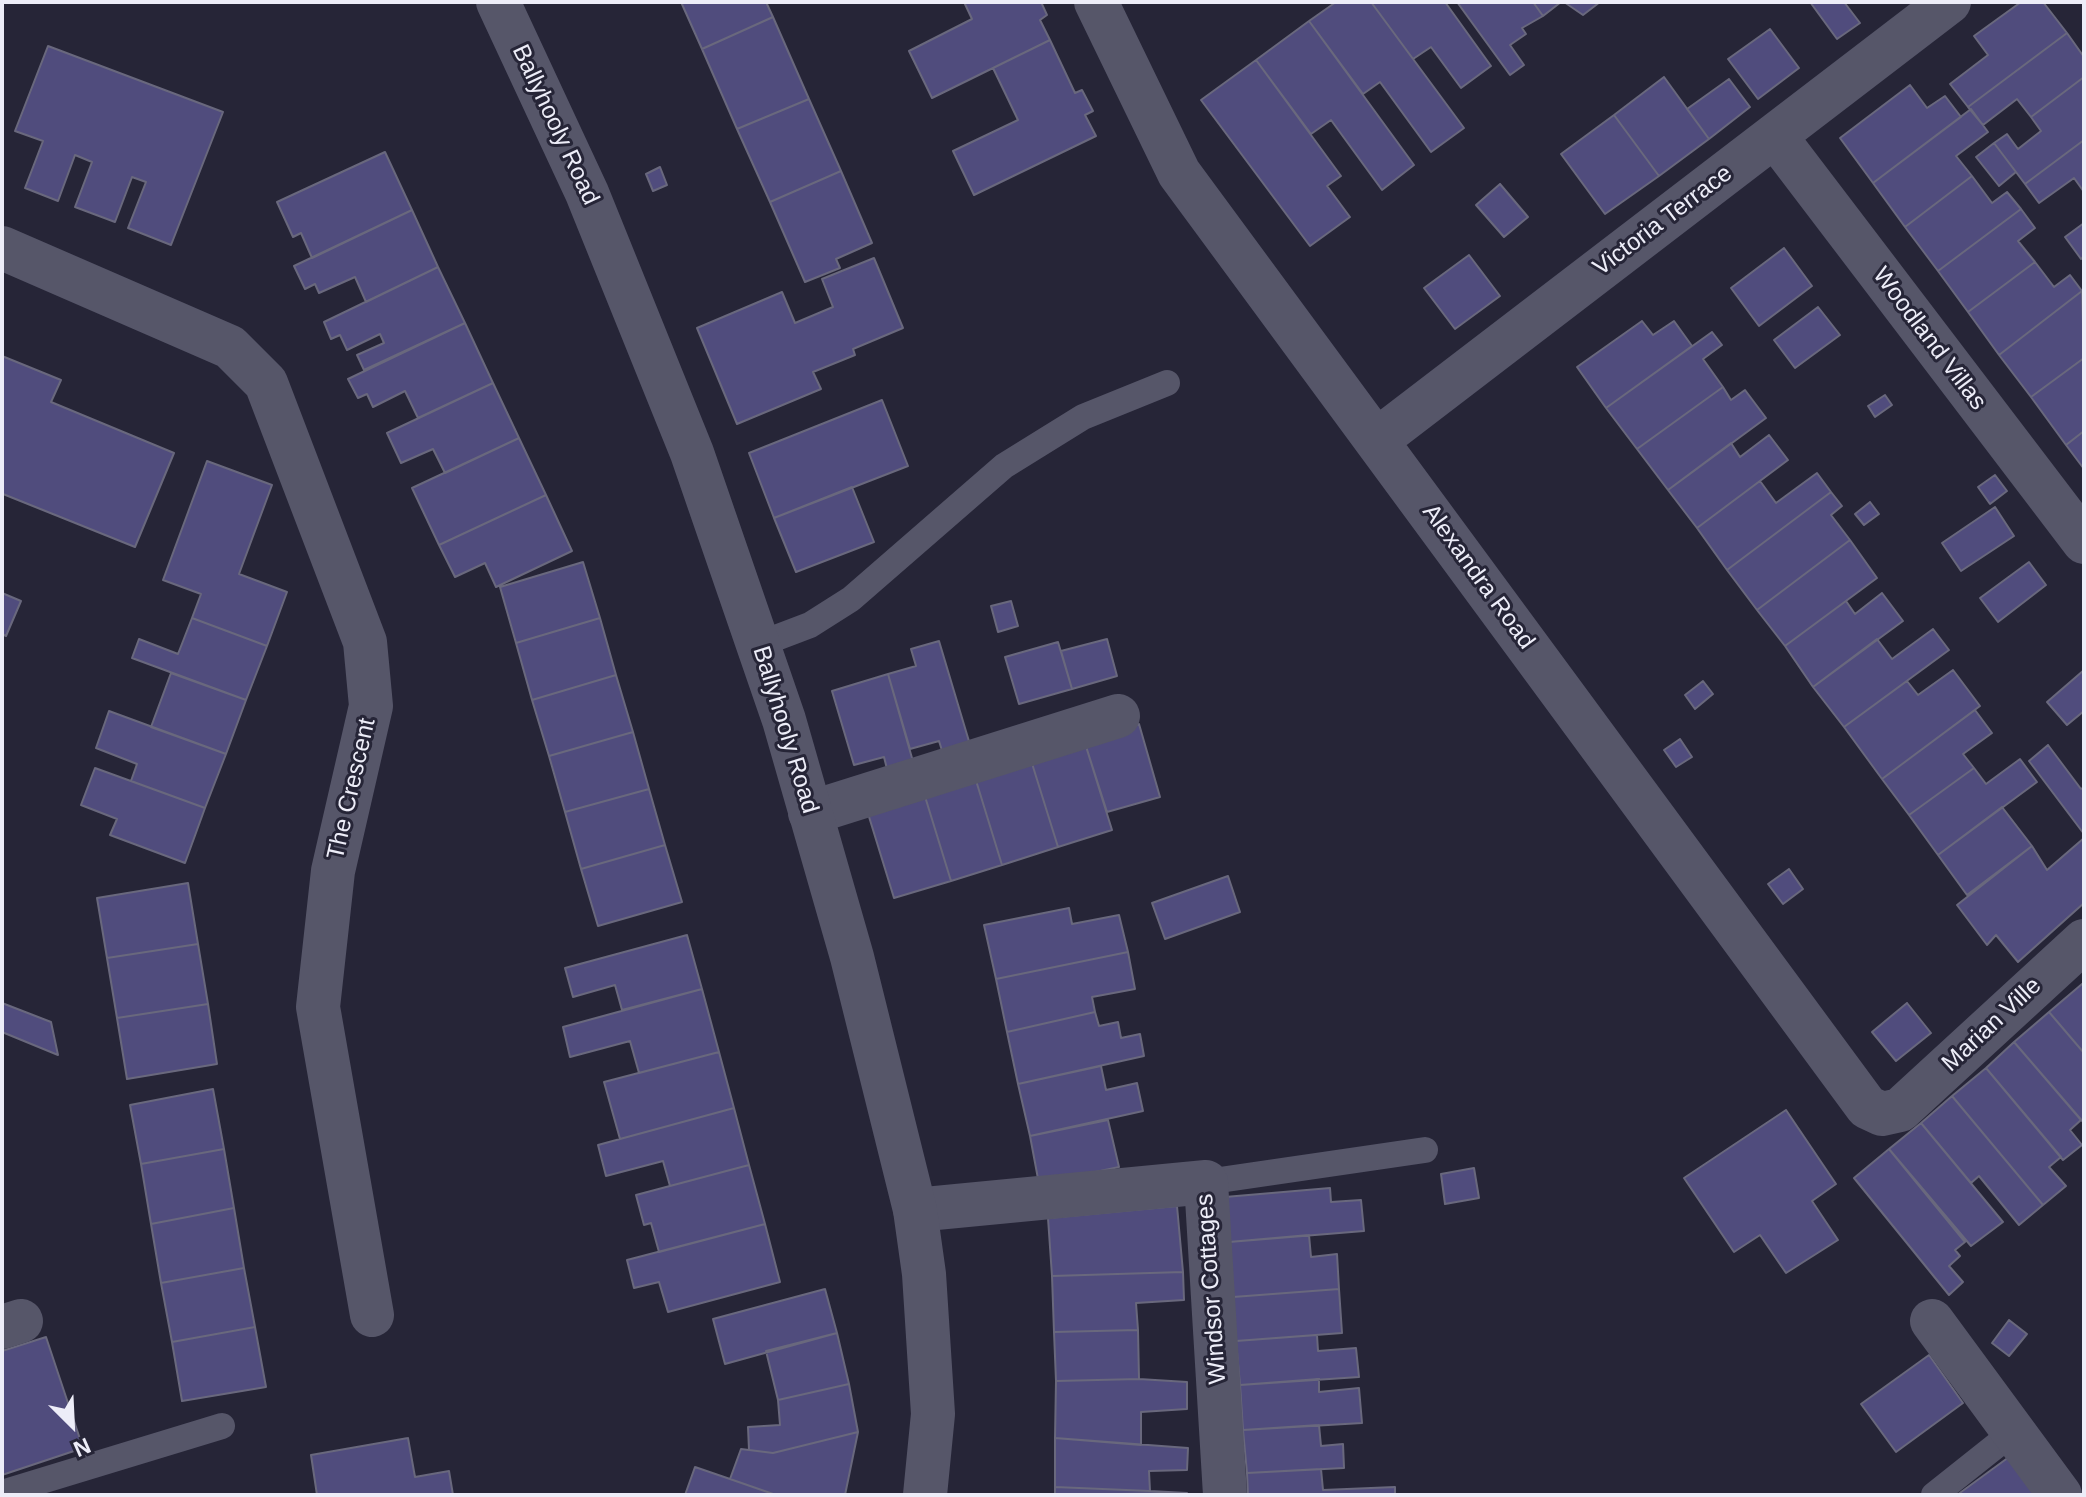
<!DOCTYPE html>
<style>
body{margin:0}
#map{position:relative;width:2086px;height:1497px;overflow:hidden;background:#262537;font-family:Arial,sans-serif}
canvas{display:block}
.frame{position:absolute;inset:0;border:4px solid #ededf8;pointer-events:none}
.north{position:absolute;left:32px;top:1385px;width:80px;height:80px;-webkit-text-stroke:6px #262537;paint-order:stroke;rotate:156deg;font-size:22px;font-weight:700;line-height:32px;text-align:center;color:#ededf8}
.north::after{content:'';display:block;margin:auto;width:28px;height:36px;background:#ededf8;clip-path:polygon(50% 0,100% 100%,50% 72%,0 100%)}
</style>
<div id="map">
<canvas width="2086" height="1497"></canvas>
<div class="frame"></div>
<div class="north">N</div>
</div>
<script>
const ctx = document.querySelector('canvas').getContext('2d');
ctx.lineJoin = 'round';
function fillPath(path, color) {
  ctx.fillStyle = color;
  ctx.fill(path, 'evenodd');
}
function toPath(rows) {
  const path = new Path2D();
  for (const r of rows) {
    path.moveTo(r[0], r[1]);
    for (let i = 2; i < r.length; i += 2) path.lineTo(r[i], r[i + 1]);
  }
  return path;
}
function trace(path, color, width, dash) {
  ctx.strokeStyle = color;
  ctx.lineWidth = width;
  ctx.lineCap = dash ? 'butt' : 'round';
  ctx.setLineDash(dash || []);
  ctx.stroke(path);
}
function write(font, color, halo, rows, align = 'center') {
  ctx.font = font + ' Arial,sans-serif';
  ctx.lineWidth = 6;
  ctx.setLineDash([]);
  ctx.textBaseline = 'middle';
  ctx.strokeStyle = halo;
  ctx.fillStyle = color;
  for (const [text, x, y, turn = 0] of rows) {
    ctx.save();
    ctx.translate(x, y);
    ctx.rotate((+turn || 0) * Math.PI / 180);
    ctx.textAlign = isNaN(turn) ? turn : align;
    if (halo) ctx.strokeText(text, 0, 0);
    ctx.fillText(text, 0, 0);
    ctx.restore();
  }
}
const building = toPath([
 [681,2,766,2,773,17,702,49,681,2],
 [964,2,1041,2,1047,15,1040,20,1050,40,932,98,909,51,972,19,964,2],
 [1336,2,1371,2,1464,128,1431,152,1380,82,1363,94,1309,21,1336,2],
 [1371,2,1445,2,1491,66,1461,88,1431,47,1413,59,1371,2],
 [1457,2,1533,2,1543,16,1522,28,1526,34,1510,45,1524,65,1510,75,1457,2],
 [1533,2,1561,2,1543,16,1533,2],
 [1564,2,1600,2,1583,15,1564,2],
 [1810,2,1844,2,1860,23,1837,39,1810,2],
 [2021,2,2043,2,2067,33,1968,107,1950,84,1988,55,1974,36,2021,2],
 [773,17,809,99,737,129,702,49,773,17],
 [1309,21,1414,165,1382,190,1331,120,1311,134,1256,60,1309,21],
 [1770,29,1799,68,1758,99,1728,59,1770,29],
 [2067,33,2084,57,2084,77,2031,117,2017,99,1983,125,1968,107,2067,33],
 [1050,40,1075,93,1082,90,1093,111,1085,115,1096,136,974,195,953,151,1018,120,993,68,1050,40],
 [48,46,223,112,171,245,128,228,146,182,132,177,115,222,75,207,92,162,75,155,58,201,25,188,43,141,15,131,48,46],
 [1256,60,1341,176,1327,186,1350,217,1310,246,1201,100,1256,60],
 [1664,77,1709,139,1659,176,1614,115,1664,77],
 [2084,77,2084,140,2025,184,1994,143,2007,134,2018,149,2041,131,2031,117,2084,77],
 [1729,79,1750,107,1709,139,1687,109,1729,79],
 [1910,85,1927,108,1945,96,1961,117,1873,183,1840,138,1910,85],
 [809,99,841,171,770,202,737,129,809,99],
 [1971,109,1988,132,1956,156,1972,176,1905,227,1873,183,1971,109],
 [1614,115,1659,176,1605,214,1561,154,1614,115],
 [2084,140,2084,192,2074,178,2039,203,2025,184,2084,140],
 [1994,143,2016,172,1999,186,1976,157,1994,143],
 [385,152,412,210,312,258,301,233,293,237,277,202,385,152],
 [660,167,667,185,653,191,646,174,660,167],
 [841,171,872,243,836,259,840,268,805,282,770,202,841,171],
 [1972,176,1992,203,2007,192,2021,209,1938,271,1905,227,1972,176],
 [1500,184,1528,217,1504,237,1476,205,1500,184],
 [2021,209,2035,228,2018,241,2035,262,1968,312,1938,271,2021,209],
 [412,210,438,267,366,302,355,277,319,293,315,284,305,289,294,266,412,210],
 [2084,223,2084,256,2081,259,2065,237,2084,223],
 [1784,248,1812,286,1759,326,1731,288,1784,248],
 [1469,255,1500,296,1455,329,1424,288,1469,255],
 [874,258,903,328,853,349,855,355,813,372,821,389,737,424,697,328,782,292,795,323,833,307,822,279,874,258],
 [2035,262,2054,287,2070,275,2082,291,1999,355,1968,312,2035,262],
 [438,267,465,323,364,370,357,355,384,343,380,334,347,350,340,335,331,339,324,322,438,267],
 [2082,291,2084,358,2031,397,1999,355,2082,291],
 [1818,307,1840,335,1795,368,1774,340,1818,307],
 [1642,321,1653,335,1674,321,1692,346,1606,408,1577,367,1642,321],
 [465,323,493,383,418,418,405,391,373,407,367,394,358,398,348,379,465,323],
 [1712,332,1722,345,1703,359,1723,387,1637,449,1606,408,1712,332],
 [2,356,61,380,51,402,174,453,135,547,3,494,2,498,2,356],
 [2084,358,2084,431,2066,445,2031,397,2084,358],
 [493,383,519,438,445,473,433,449,401,463,387,433,493,383],
 [1723,387,1731,400,1745,390,1766,418,1668,490,1637,449,1723,387],
 [1885,395,1892,405,1875,417,1868,406,1885,395],
 [882,400,908,466,774,518,749,453,882,400],
 [2084,431,2084,469,2066,445,2084,431],
 [1769,435,1788,460,1697,528,1668,490,1731,443,1740,457,1769,435],
 [519,438,546,495,439,545,412,488,519,438],
 [207,461,272,485,239,574,287,592,267,646,192,618,201,594,163,580,207,461],
 [1817,473,1831,492,1727,570,1697,528,1760,481,1776,503,1817,473],
 [1995,475,2007,491,1990,504,1978,487,1995,475],
 [852,487,874,542,796,572,774,518,852,487],
 [1831,492,1842,506,1831,515,1850,540,1757,610,1727,570,1831,492],
 [546,495,572,551,496,587,485,563,455,577,439,545,546,495],
 [1870,502,1879,514,1864,525,1855,514,1870,502],
 [1995,507,2014,536,1961,571,1942,543,1995,507],
 [1850,540,1877,578,1785,646,1757,610,1850,540],
 [583,562,600,618,516,643,500,587,583,562],
 [2029,562,2046,585,1998,622,1980,598,2029,562],
 [2,593,21,601,6,636,2,634,2,593],
 [1882,593,1903,621,1813,687,1785,646,1846,601,1855,614,1882,593],
 [1011,601,1018,626,998,632,991,606,1011,601],
 [192,618,267,646,246,700,132,658,139,639,178,654,192,618],
 [600,618,616,675,532,700,516,643,600,618],
 [1933,629,1949,650,1844,727,1813,687,1877,639,1892,659,1933,629],
 [1107,639,1117,676,1072,689,1061,651,1107,639],
 [939,641,971,748,944,757,939,741,910,749,888,674,916,666,911,649,939,641],
 [1058,642,1072,689,1019,704,1005,657,1058,642],
 [1953,670,1980,706,1882,779,1844,727,1907,681,1918,695,1953,670],
 [2084,670,2084,711,2067,725,2047,702,2084,670],
 [171,673,246,700,226,754,151,727,171,673],
 [888,674,914,765,888,773,884,757,854,765,832,691,888,674],
 [616,675,633,732,549,756,532,700,616,675],
 [1703,681,1713,694,1695,709,1685,695,1703,681],
 [1975,710,1992,733,1963,754,1974,768,1909,815,1882,779,1975,710],
 [109,711,226,754,205,808,131,781,137,764,96,748,109,711],
 [1139,724,1160,797,1107,812,1084,740,1139,724],
 [633,732,649,789,565,812,549,756,633,732],
 [1680,739,1692,757,1676,767,1664,750,1680,739],
 [1084,740,1112,830,1058,847,1030,757,1084,740],
 [2048,745,2081,789,2084,787,2084,834,2029,761,2048,745],
 [1030,757,1058,847,1002,865,974,774,1030,757],
 [2020,759,2037,782,1938,855,1909,815,1974,768,1986,784,2020,759],
 [95,768,205,808,185,863,110,835,117,819,81,805,95,768],
 [974,774,1002,865,951,881,923,790,974,774],
 [649,789,665,845,581,869,565,812,649,789],
 [923,790,951,881,894,898,866,807,923,790],
 [2002,807,2032,846,1967,895,1938,855,2002,807],
 [2084,838,2084,903,2018,962,1996,935,1987,945,1957,905,2032,846,2047,870,2084,838],
 [665,845,682,902,598,926,581,869,665,845],
 [1789,869,1803,889,1783,904,1768,884,1789,869],
 [1228,876,1240,912,1165,939,1152,903,1228,876],
 [188,883,198,944,107,958,97,898,188,883],
 [1069,908,1072,924,1119,915,1128,952,996,979,984,925,1069,908],
 [687,935,702,989,622,1010,615,985,573,997,565,968,687,935],
 [198,944,208,1004,117,1018,107,958,198,944],
 [1128,952,1135,989,1092,997,1095,1012,1007,1032,996,979,1128,952],
 [2082,984,2084,987,2084,1053,2049,1012,2082,984],
 [702,989,719,1052,639,1073,630,1041,570,1057,563,1027,702,989],
 [2,1003,51,1022,58,1055,2,1032,2,1003],
 [1907,1003,1931,1033,1896,1061,1872,1032,1907,1003],
 [208,1004,217,1064,127,1079,117,1018,208,1004],
 [1095,1012,1099,1026,1118,1022,1121,1038,1140,1034,1144,1056,1018,1084,1007,1032,1095,1012],
 [2049,1012,2084,1053,2084,1123,2014,1042,2049,1012],
 [2014,1042,2081,1120,2070,1130,2082,1145,2063,1160,1986,1068,2014,1042],
 [719,1052,734,1108,620,1139,604,1082,719,1052],
 [1101,1066,1106,1090,1137,1083,1143,1111,1030,1136,1018,1084,1101,1066],
 [1986,1068,2061,1157,2049,1167,2066,1186,2043,1205,1952,1096,1986,1068],
 [213,1089,224,1149,141,1164,130,1105,213,1089],
 [1952,1096,2043,1205,2019,1225,1979,1176,1971,1183,1921,1123,1952,1096],
 [734,1108,749,1165,670,1186,663,1161,606,1176,598,1145,734,1108],
 [1786,1110,1836,1184,1812,1201,1838,1240,1786,1273,1760,1235,1734,1252,1684,1178,1786,1110],
 [1108,1120,1119,1167,1039,1184,1030,1136,1108,1120],
 [1921,1123,2003,1222,1971,1246,1889,1149,1921,1123],
 [224,1149,234,1208,151,1224,141,1164,224,1149],
 [1889,1149,1965,1242,1955,1250,1960,1256,1949,1266,1963,1282,1949,1295,1854,1178,1889,1149],
 [749,1165,765,1224,659,1252,651,1223,644,1225,636,1195,749,1165],
 [1474,1168,1479,1198,1445,1204,1441,1174,1474,1168],
 [1330,1188,1331,1202,1361,1200,1364,1231,1229,1242,1225,1197,1330,1188],
 [1177,1206,1183,1272,1052,1276,1048,1218,1177,1206],
 [234,1208,244,1268,161,1283,151,1224,234,1208],
 [765,1224,780,1282,668,1312,659,1282,634,1288,627,1260,765,1224],
 [1309,1235,1311,1257,1337,1254,1339,1289,1233,1297,1229,1242,1309,1235],
 [244,1268,255,1327,172,1342,161,1283,244,1268],
 [1183,1272,1184,1300,1136,1303,1138,1330,1054,1332,1052,1276,1183,1272],
 [825,1289,837,1333,725,1364,713,1319,825,1289],
 [1339,1289,1342,1333,1236,1341,1233,1297,1339,1289],
 [2009,1320,2027,1334,2009,1356,1992,1343,2009,1320],
 [255,1327,266,1387,182,1401,172,1342,255,1327],
 [1138,1330,1139,1379,1056,1381,1054,1332,1138,1330],
 [837,1333,849,1384,778,1400,766,1351,837,1333],
 [1317,1335,1318,1351,1356,1348,1359,1377,1240,1385,1236,1341,1317,1335],
 [46,1337,83,1448,2,1475,2,1351,46,1337],
 [1929,1355,1963,1403,1896,1452,1861,1404,1929,1355],
 [1139,1379,1187,1382,1187,1409,1141,1412,1141,1445,1055,1438,1056,1381,1139,1379],
 [1319,1379,1319,1392,1359,1388,1362,1423,1243,1430,1240,1385,1319,1379],
 [849,1384,858,1432,773,1453,749,1450,748,1427,780,1425,778,1400,849,1384],
 [1319,1425,1321,1446,1343,1444,1344,1468,1247,1473,1243,1430,1319,1425],
 [858,1432,845,1495,776,1495,730,1479,741,1449,773,1453,858,1432],
 [408,1438,415,1477,449,1471,453,1495,317,1495,311,1455,408,1438],
 [1055,1438,1188,1448,1187,1470,1149,1471,1150,1491,1055,1487,1055,1438],
 [2009,1457,2037,1495,1957,1495,2009,1457],
 [695,1467,730,1479,776,1495,685,1495,695,1467],
 [1321,1469,1323,1490,1395,1487,1395,1495,1248,1495,1247,1473,1321,1469],
 [1055,1487,1150,1491,1187,1493,1055,1495,1055,1487]
]);
fillPath(building, '#504c7d');
trace(building, '#69687d', 2);
trace(toPath([
 [760,644,810,625,851,599,1004,466,1083,417,1167,383],
 [1206,1182,1425,1150],
 [2,1493,222,1426],
 [1934,1495,2012,1433]
]), '#565669', 26);
trace(toPath([
 [1096,2,1179,173,1867,1107,1882,1114,1900,1110,2084,941],
 [1775,136,2084,542],
 [2,248,230,347,266,383,365,642,371,706,333,871,318,1007,372,1315],
 [1377,440,1949,2],
 [810,813,1118,716],
 [915,1210,1206,1182,1225,1495],
 [1932,1321,2060,1495],
 [2,1327,21,1321]
]), '#565669', 44);
trace(toPath([
 [498,2,587,193,692,453,784,720,852,957,915,1210,924,1274,933,1414,925,1495]
]), '#565669', 44);
write('24px', '#ededf8', '#262537', [
 ["Ballyhooly Road",555,125,65],
 ["Victoria Terrace",1663,221,-37],
 ["Woodland Villas",1929,339,53],
 ["Alexandra Road",1478,577,54],
 ["Ballyhooly Road",785,730,73],
 ["The Crescent",352,789,-77],
 ["Marian Ville",1992,1025,-43],
 ["Windsor Cottages",1212,1289,-94]
]);
</script>
